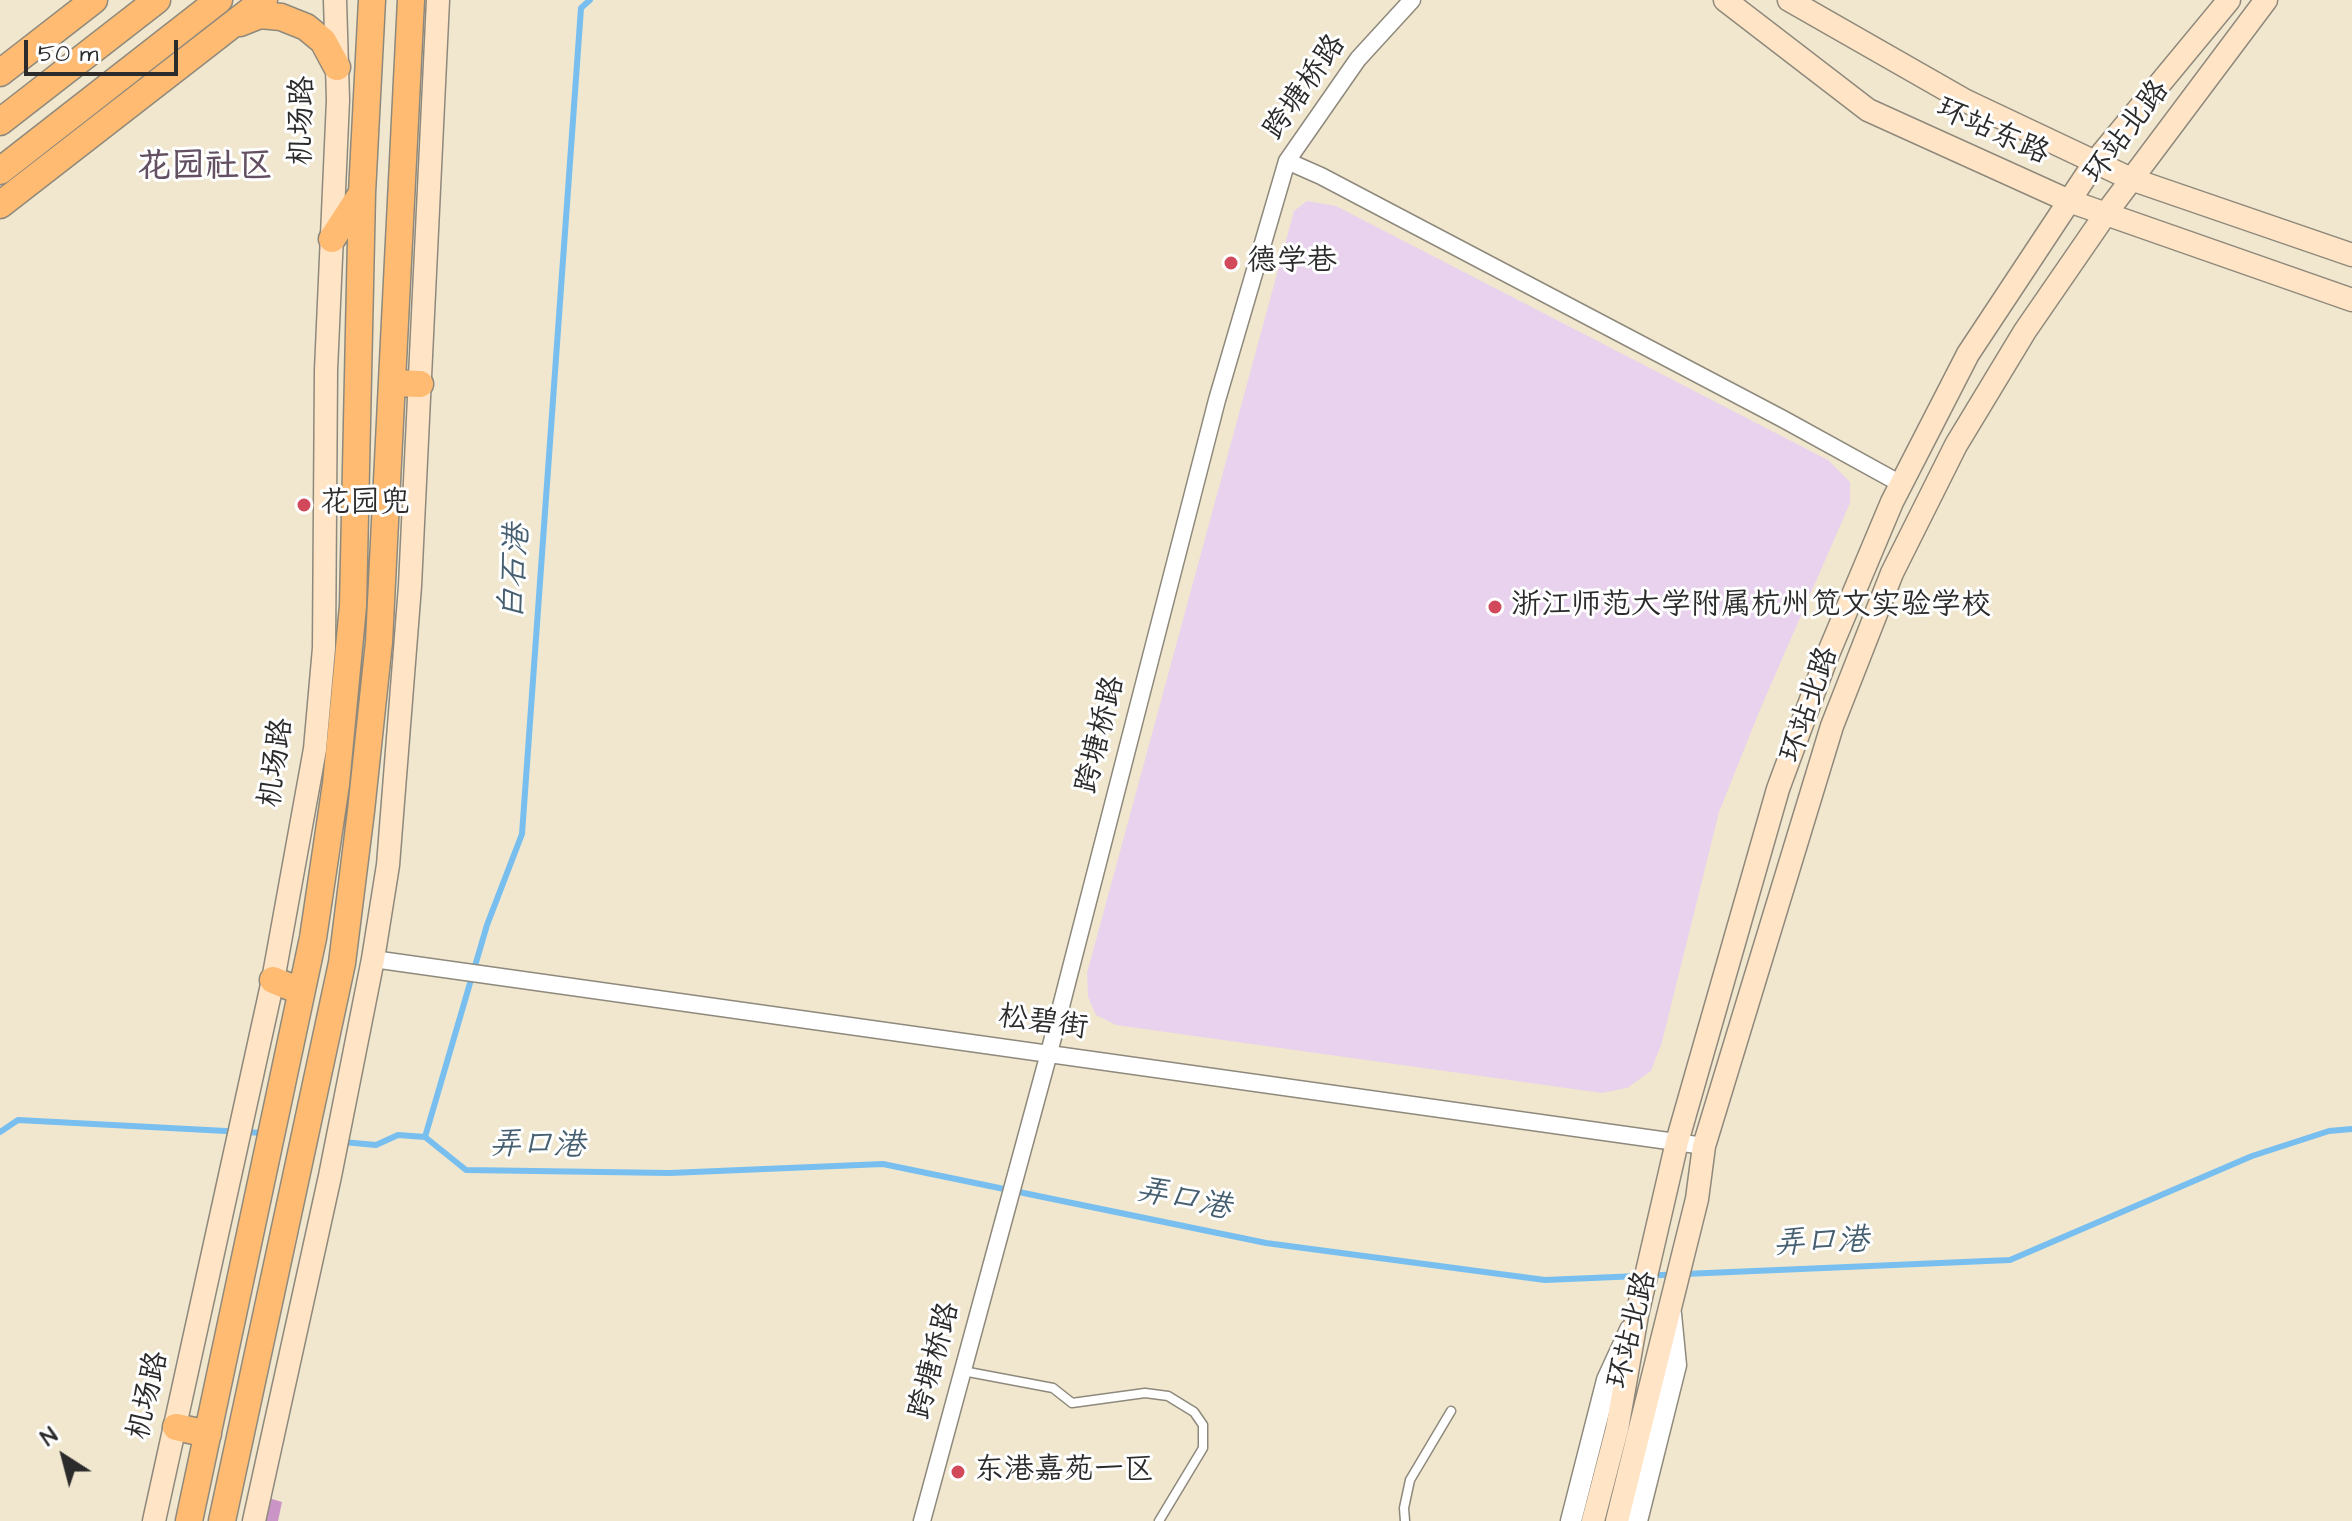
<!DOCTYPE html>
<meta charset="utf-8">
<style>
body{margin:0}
#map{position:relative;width:2352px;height:1521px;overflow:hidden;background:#f0e7ce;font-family:"Architects Daughter",sans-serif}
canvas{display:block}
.north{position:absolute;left:24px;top:1417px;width:80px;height:80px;-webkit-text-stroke:6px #fff;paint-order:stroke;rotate:324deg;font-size:22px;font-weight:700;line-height:32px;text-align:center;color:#2b2b2b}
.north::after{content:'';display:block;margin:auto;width:28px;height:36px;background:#2b2b2b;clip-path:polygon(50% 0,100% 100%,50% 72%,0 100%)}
.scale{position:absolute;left:24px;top:40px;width:154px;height:36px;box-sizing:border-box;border:4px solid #2b2b2b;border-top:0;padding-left:10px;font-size:24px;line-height:28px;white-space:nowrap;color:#2b2b2b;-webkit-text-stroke:6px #fff;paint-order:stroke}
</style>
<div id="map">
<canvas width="2352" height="1521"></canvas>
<div class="north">N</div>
<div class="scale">50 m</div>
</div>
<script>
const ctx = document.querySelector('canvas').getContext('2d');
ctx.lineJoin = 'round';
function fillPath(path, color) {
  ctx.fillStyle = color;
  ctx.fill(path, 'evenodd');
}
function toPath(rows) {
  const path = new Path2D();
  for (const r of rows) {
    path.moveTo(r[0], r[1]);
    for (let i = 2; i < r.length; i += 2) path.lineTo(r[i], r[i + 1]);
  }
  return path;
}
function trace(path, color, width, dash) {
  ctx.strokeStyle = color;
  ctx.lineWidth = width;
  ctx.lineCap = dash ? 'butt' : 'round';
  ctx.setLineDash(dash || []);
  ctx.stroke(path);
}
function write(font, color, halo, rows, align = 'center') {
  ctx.font = font + ' "Architects Daughter","LXGW WenKai TC",sans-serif';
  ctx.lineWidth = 6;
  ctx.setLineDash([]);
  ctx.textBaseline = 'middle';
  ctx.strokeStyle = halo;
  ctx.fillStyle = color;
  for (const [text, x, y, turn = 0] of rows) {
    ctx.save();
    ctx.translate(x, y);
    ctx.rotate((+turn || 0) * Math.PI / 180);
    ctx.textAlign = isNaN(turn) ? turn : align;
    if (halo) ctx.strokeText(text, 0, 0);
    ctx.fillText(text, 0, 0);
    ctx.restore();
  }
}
fillPath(toPath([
 [1307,201,1336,206,1828,460,1850,482,1850,503,1759,712,1719,812,1662,1042,1651,1071,1627,1088,1602,1093,1116,1025,1096,1015,1088,997,1087,973,1294,211]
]), '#e9d2ed');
trace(toPath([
 [0,1132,18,1120,264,1133],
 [425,1137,487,925,522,834,581,8,590,0],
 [343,1142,376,1145,398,1135,425,1137,466,1170,670,1173,883,1164,1266,1243,1545,1280,2010,1260,2252,1156,2329,1131,2352,1129]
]), '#78bff0', 6);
fillPath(toPath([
 [259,1495,282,1502,278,1521,254,1521]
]), '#cb94c7');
const service = toPath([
 [963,1371,1053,1388,1072,1403,1145,1393,1168,1396,1194,1412,1203,1425,1203,1448,1159,1521],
 [1405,1521,1404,1508,1410,1480,1451,1411]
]);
const minor = toPath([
 [1287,161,1321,176,1783,419,1901,484],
 [373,959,1704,1146],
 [922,1521,1049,1053,1217,400,1287,161,1358,59,1412,0]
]);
const tertiary = toPath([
 [1571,1521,1607,1380,1630,1330],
 [1637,1521,1676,1365,1671,1314]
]);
const secondary = toPath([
 [1725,0,1868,110,2069,201,2352,300],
 [1789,0,1966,101,2131,179,2352,255],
 [154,1521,273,980,315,749,324,648,326,370,338,100,335,0],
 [254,1521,330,1176,373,959,388,865,410,586,438,0],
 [1593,1521,1617,1429,1637,1315,1677,1142,1778,789,1826,659,1892,502,1968,354,2095,162,2229,0],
 [1617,1521,1697,1199,1704,1146,1832,726,1892,573,1956,445,2025,331,2107,212,2266,0]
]);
const primary = toPath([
 [240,23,260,15,281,17,306,27,323,41,337,67],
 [0,73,94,0],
 [0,205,264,0],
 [332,239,362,193],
 [393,383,420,384],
 [273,980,300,991],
 [176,1427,208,1434],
 [189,1521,313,938,336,784,353,606,362,193,372,0],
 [222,1521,342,963,361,811,379,642,411,0]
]);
const trunk = toPath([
 [0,122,157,0],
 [0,171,219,0]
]);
trace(service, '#8e897c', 11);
trace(minor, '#8e897c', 19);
trace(tertiary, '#8e897c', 23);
trace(secondary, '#8e897c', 25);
trace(primary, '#8e897c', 29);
trace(trunk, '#8e897c', 29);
trace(service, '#fff', 8);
trace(minor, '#fff', 16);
trace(tertiary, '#fff', 20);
trace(secondary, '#ffe4c6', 22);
trace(primary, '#ffbb71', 26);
trace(trunk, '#ffbb71', 26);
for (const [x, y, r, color] of [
 [1231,263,8,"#d1495b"],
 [304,505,8,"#d1495b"],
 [1495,607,8,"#d1495b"],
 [958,1472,8,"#d1495b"]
]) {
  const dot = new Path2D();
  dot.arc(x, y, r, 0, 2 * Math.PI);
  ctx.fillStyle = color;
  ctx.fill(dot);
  trace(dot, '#fff', 3);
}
write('30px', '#2b2b2b', '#fff', [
 ["跨塘桥路",1306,88,-55],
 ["机场路",304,121,-89],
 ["环站东路",1992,133,24],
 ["环站北路",2128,133,-53],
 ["环站北路",1811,705,-71],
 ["跨塘桥路",1102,735,-76],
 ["机场路",278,763,-82],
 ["松碧街",1043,1024,8],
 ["环站北路",1634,1330,-76],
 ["跨塘桥路",936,1361,-75],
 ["机场路",150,1396,-77]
]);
write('30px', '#2b2b2b', '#fff', [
 ["德学巷",1247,263],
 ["花园兜",320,505],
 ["浙江师范大学附属杭州笕文实验学校",1511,607],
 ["东港嘉苑一区",974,1472]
], 'left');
write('italic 32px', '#465f70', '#fff', [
 ["白石港",517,572,-86],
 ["弄口港",537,1147,1],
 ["弄口港",1183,1201,12],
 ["弄口港",1821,1244,-2]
]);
write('bold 34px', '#635062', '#fff', [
 ["花园社区",205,169]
]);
</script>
